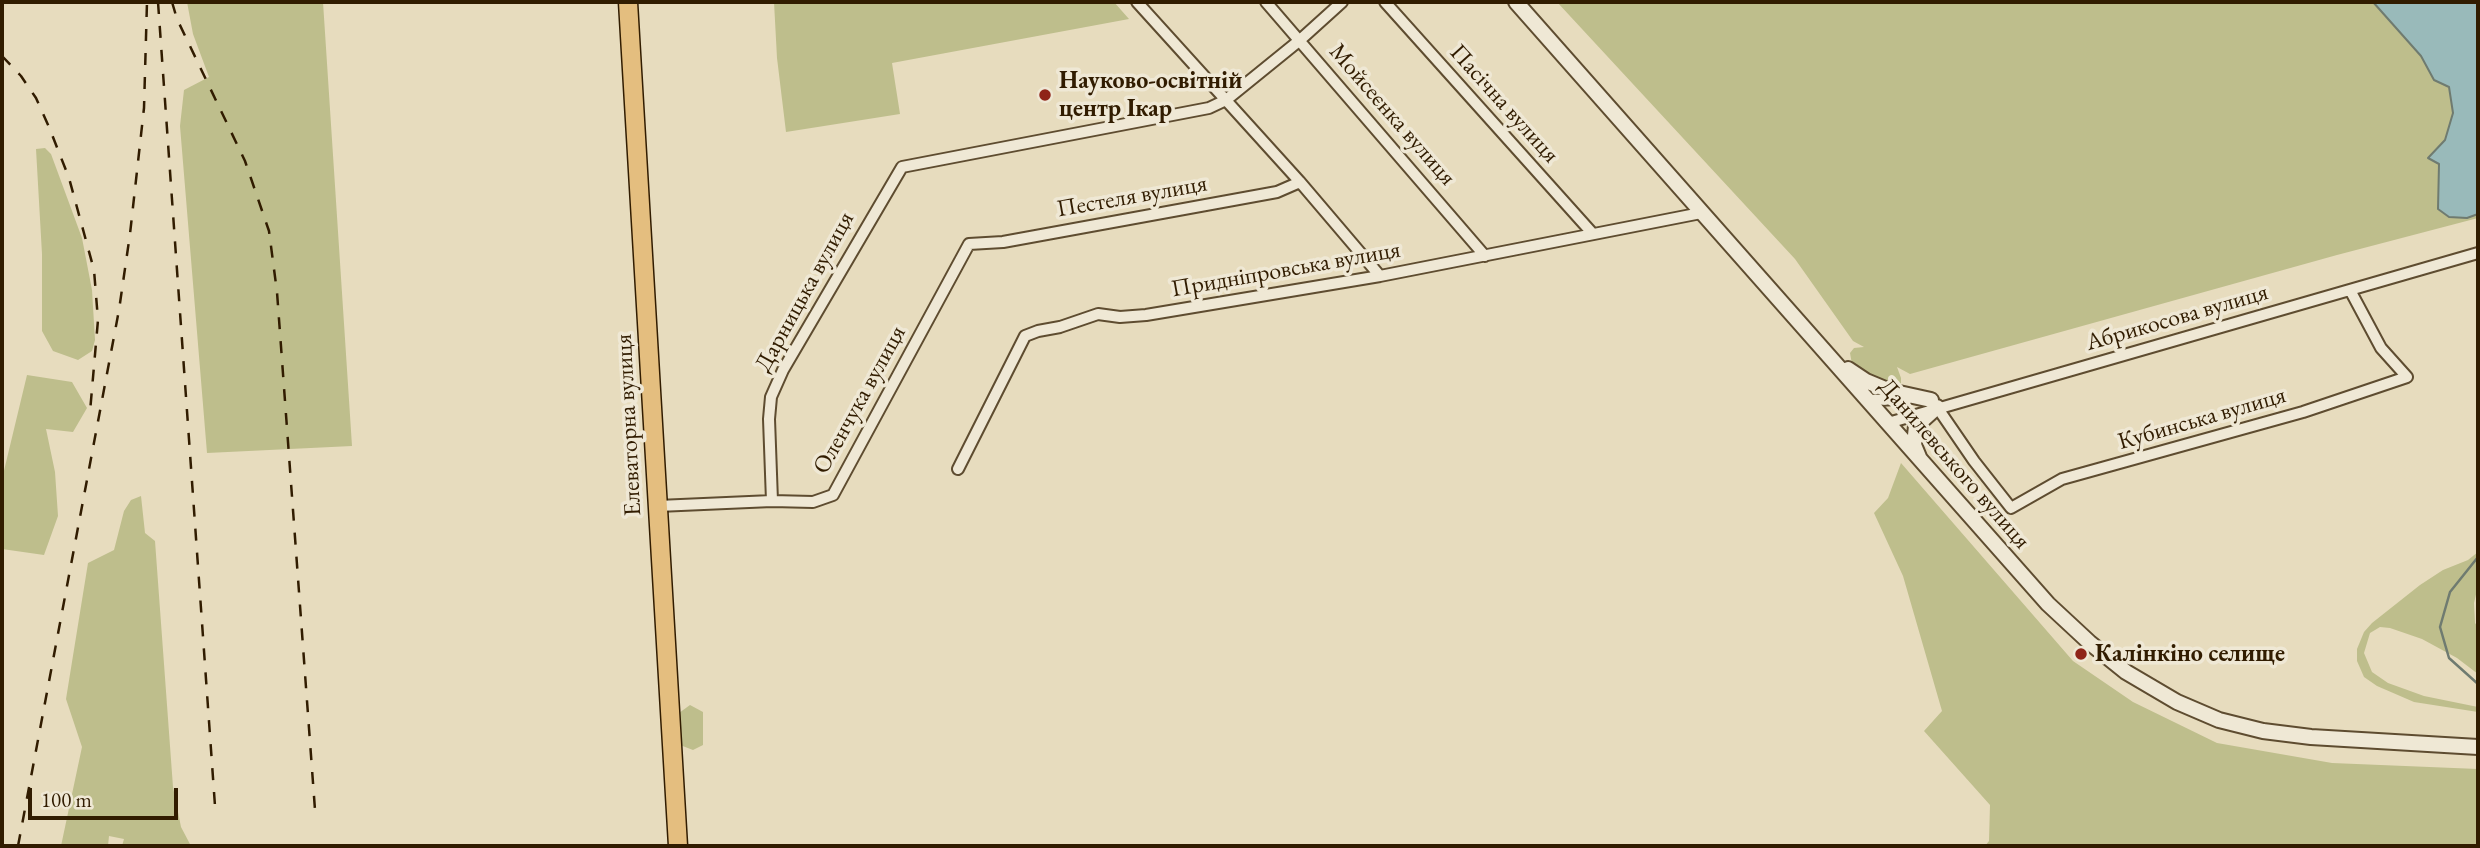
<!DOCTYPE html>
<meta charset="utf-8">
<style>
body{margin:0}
#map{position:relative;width:2480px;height:848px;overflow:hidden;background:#e7dcbe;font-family:"EB Garamond",serif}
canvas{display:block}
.frame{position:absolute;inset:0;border:4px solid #311c00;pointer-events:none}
.scale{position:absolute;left:28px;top:788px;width:150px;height:32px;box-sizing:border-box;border:4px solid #311c00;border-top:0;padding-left:9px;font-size:21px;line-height:24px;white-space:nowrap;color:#311c00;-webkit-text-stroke:5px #efe8d5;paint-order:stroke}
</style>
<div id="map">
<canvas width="2480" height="848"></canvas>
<div class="frame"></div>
<div class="scale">100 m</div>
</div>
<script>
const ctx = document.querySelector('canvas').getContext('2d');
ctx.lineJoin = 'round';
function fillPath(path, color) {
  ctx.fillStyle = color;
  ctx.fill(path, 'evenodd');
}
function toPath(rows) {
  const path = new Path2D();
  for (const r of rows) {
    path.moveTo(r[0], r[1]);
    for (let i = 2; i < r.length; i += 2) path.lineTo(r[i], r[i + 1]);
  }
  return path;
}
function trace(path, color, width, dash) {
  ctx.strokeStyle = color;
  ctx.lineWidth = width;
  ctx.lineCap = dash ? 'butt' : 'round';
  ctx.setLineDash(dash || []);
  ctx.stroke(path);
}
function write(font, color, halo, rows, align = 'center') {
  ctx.font = font + ' "EB Garamond",serif';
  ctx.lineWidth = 7;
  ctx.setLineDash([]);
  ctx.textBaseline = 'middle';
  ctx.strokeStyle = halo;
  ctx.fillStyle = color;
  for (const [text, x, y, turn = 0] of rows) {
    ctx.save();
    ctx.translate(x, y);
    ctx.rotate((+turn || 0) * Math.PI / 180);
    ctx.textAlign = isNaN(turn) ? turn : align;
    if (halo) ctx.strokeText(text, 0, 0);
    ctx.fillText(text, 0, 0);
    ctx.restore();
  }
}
fillPath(toPath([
 [187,2,323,2,352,446,207,453,180,126,184,90,209,77,193,34],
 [774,2,1114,2,1129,19,892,63,900,114,786,132,777,58],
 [1557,2,2478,2,2478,218,2337,255,1910,374,1897,367,1901,378,1901,389,1868,376,1852,364,1850,353,1854,348,1864,347,1853,341,1795,259],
 [45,148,51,154,82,238,92,290,95,340,92,351,78,360,53,351,42,331,42,254,36,149],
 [27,375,72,382,87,408,73,432,46,429,55,472,58,516,44,555,2,549,2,479],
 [1901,463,2073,661,2133,702,2217,743,2332,763,2478,769,2478,846,1985,846,1989,841,1990,805,1924,731,1942,711,1903,576,1874,513,1888,498],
 [141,496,145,533,155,541,173,787,181,827,191,846,122,846,124,839,109,836,108,846,61,846,82,747,66,699,88,563,114,550,124,511,131,500],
 [2478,552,2478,586,2474,603,2475,623,2478,627,2478,674,2457,658,2422,639,2390,628,2380,627,2370,633,2364,653,2372,672,2388,683,2424,696,2478,707,2478,712,2414,702,2377,686,2364,677,2357,661,2357,649,2364,632,2372,623,2420,585,2443,570,2468,560],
 [690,705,703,712,703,745,693,750,680,745,679,713]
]), '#bebe8c');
const water = toPath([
 [2373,2,2478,2,2478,214,2467,218,2449,217,2438,209,2439,164,2428,158,2445,140,2453,113,2449,87,2434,80,2421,56,2373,2]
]);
fillPath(water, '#99baba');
trace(water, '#6f7b70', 2);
trace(toPath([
 [2478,557,2450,592,2440,627,2449,658,2478,684]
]), '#6f7b70', 2.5);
const minor = toPath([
 [1137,2,1300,182,1380,276],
 [1266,2,1485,256],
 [1385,2,1593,234],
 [1868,400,1907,399],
 [1937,407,1974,461,2011,508,2062,479,2303,412,2407,377,2381,348,2350,290],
 [1888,423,2478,253],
 [958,469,1025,336,1038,331,1060,327,1098,314,1120,317,1146,315,1380,276,1701,213],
 [772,501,769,419,771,397,783,370,902,167,1209,108,1226,100,1300,40,1342,2],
 [658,506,772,501,813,502,833,495,969,244,1003,242,1277,192,1300,182]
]);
const tertiary = toPath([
 [1516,2,2048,604,2090,643,2126,672,2177,702,2219,720,2263,731,2311,737,2478,747],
 [1848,369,1866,381,1890,391,1931,400],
 [1919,457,1914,445,1916,426,1937,407]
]);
const primary = toPath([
 [628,2,678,846]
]);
trace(minor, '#5e4c30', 14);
trace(tertiary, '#5e4c30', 18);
trace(primary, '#311c00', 21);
trace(minor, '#efe8d5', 10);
trace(tertiary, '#efe8d5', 14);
trace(primary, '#e4be7f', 18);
trace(toPath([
 [158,2,215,806],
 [172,2,177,19,245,161,269,231,277,292,315,810],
 [2,56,21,76,36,98,49,127,69,178,94,270,98,320,90,412],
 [18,846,119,310,130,234,144,108,147,2]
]), '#311c00', 2.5, [12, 12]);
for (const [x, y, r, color] of [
 [1045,95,7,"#8f2418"],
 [2081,654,7,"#8f2418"]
]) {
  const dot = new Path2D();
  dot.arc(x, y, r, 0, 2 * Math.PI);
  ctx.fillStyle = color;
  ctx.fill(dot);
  trace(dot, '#efe8d5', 2.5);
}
write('bold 24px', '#311c00', '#efe8d5', [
 ["Науково-освітній",1059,81],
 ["центр Ікар",1059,109],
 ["Калінкіно селище",2095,654]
], 'left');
write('24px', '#311c00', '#efe8d5', [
 ["Пасічна вулиця",1504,104,48],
 ["Мойсеєнка вулиця",1392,115,49],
 ["Пестеля вулиця",1132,197,-10],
 ["Придніпровська вулиця",1286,270,-10],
 ["Дарницька вулиця",805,292,-61],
 ["Абрикосова вулиця",2177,318,-16],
 ["Оленчука вулиця",860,400,-61],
 ["Кубинська вулиця",2202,419,-16],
 ["Елеваторна вулиця",629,425,-93],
 ["Данилевського вулиця",1954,464,49]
]);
</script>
